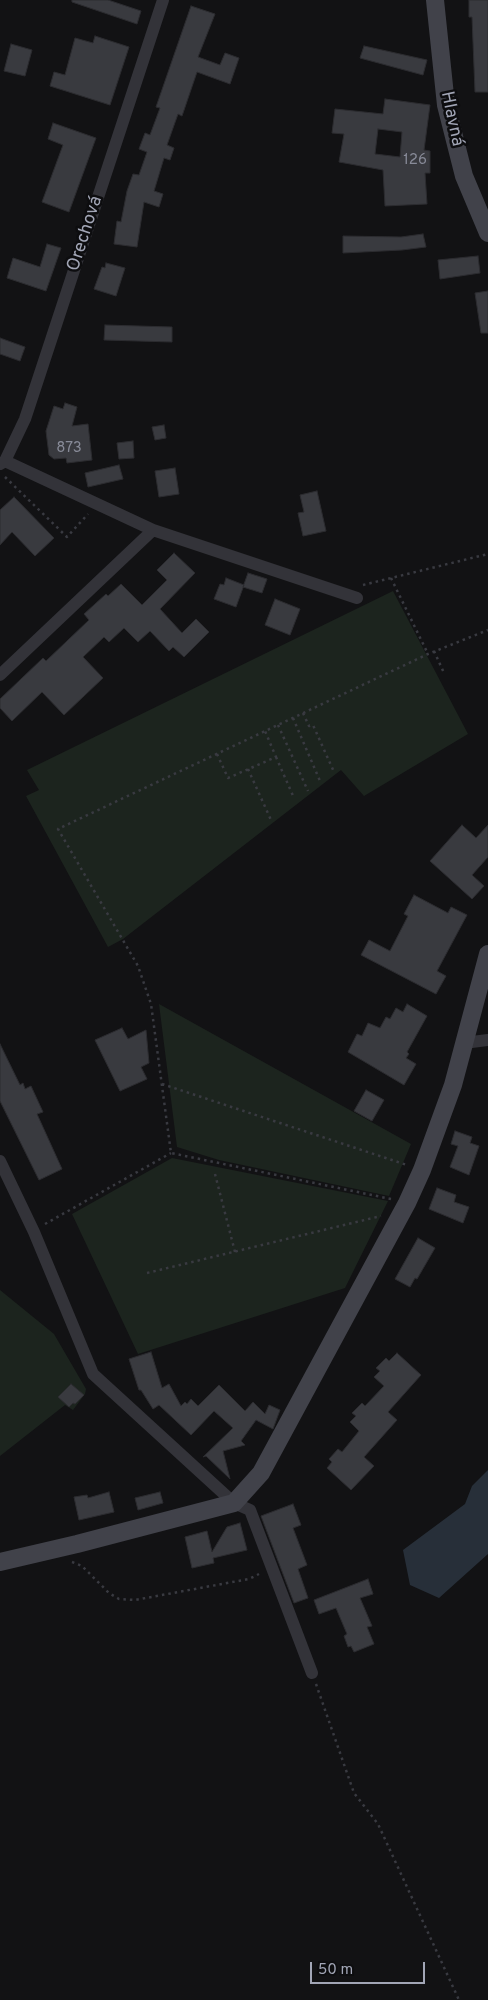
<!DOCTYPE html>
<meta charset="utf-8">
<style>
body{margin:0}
#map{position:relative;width:488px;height:2000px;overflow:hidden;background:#121214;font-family:Overpass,sans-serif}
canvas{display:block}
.scale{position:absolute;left:310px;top:1962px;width:115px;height:22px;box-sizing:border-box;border:2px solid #a2a6b6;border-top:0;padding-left:6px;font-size:15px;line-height:18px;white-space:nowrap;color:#a2a6b6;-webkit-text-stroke:4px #0d0d0f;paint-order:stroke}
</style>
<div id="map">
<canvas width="488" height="2000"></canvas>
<div class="scale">50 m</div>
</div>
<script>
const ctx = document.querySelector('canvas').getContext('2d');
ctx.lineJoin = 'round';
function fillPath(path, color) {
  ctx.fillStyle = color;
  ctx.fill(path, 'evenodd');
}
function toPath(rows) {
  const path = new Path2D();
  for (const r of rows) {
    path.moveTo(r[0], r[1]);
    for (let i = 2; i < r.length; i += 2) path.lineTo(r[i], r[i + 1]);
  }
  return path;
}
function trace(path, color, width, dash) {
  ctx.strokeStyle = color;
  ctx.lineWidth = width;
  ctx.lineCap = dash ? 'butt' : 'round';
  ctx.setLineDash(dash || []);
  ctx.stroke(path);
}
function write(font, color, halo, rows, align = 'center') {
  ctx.font = font + ' Overpass,sans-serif';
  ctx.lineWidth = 5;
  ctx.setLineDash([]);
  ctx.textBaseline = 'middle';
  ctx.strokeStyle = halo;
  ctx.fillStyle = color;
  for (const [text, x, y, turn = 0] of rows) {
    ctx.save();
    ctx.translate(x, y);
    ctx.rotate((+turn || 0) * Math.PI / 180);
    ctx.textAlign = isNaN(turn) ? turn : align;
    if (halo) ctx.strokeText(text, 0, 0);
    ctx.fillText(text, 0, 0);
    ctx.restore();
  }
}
fillPath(toPath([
 [393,591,468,734,364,796,341,770,123,939,108,947,26,796,39,790,27,770],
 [159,1004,411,1144,389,1196,219,1160,177,1147],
 [172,1158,388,1201,345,1288,138,1354,72,1214],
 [0,1290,54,1334,86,1389,85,1394,73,1410,65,1405,0,1456]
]), '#1c241e');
fillPath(toPath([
 [488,1470,488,1554,439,1598,410,1585,403,1550,465,1504,472,1486]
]), '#272f39');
const building = toPath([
 [72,0,108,0,141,11,137,24,72,2,72,0],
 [469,0,488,0,488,92,475,92,472,17,469,17,469,0],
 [191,6,215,14,198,57,220,65,225,53,239,58,230,84,197,72,182,116,178,114,167,145,174,148,170,160,164,158,154,191,163,194,159,207,144,202,137,247,114,244,117,221,121,222,127,191,133,174,139,175,147,152,139,149,145,133,150,135,160,108,156,107,191,6],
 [95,36,129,47,110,105,50,86,54,72,65,75,75,38,93,43,95,36],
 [11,44,32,50,25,76,4,71,11,44],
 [364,46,427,60,423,75,360,58,364,46],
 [385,99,430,105,424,150,430,151,430,173,425,173,427,204,385,206,383,170,339,162,344,134,332,133,335,109,383,114,385,99],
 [378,129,402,132,400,157,375,154,378,129],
 [53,123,96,138,69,212,42,202,63,145,48,139,53,123],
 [423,234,426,247,402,250,343,253,343,236,401,237,423,234],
 [47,244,61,248,46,291,7,278,13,258,40,267,47,244],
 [478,256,480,273,440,279,438,260,478,256],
 [106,263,125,268,116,296,94,289,102,267,105,268,106,263],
 [488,291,488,333,481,333,475,293,488,291],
 [105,325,172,327,172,342,104,340,105,325],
 [0,338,25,347,20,361,0,354,0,338],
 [65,403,77,407,72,426,88,424,92,460,67,463,66,458,54,459,49,455,46,431,54,406,63,409,65,403],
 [164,425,166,438,155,440,152,427,164,425],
 [133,441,134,458,119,459,117,443,133,441],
 [119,465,123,479,88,487,85,473,119,465],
 [175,468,179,494,159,497,155,471,175,468],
 [317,491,326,531,303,536,298,513,304,512,300,495,317,491],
 [14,497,54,538,35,556,12,532,0,545,0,510,14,497],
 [174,553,195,573,160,609,182,633,196,619,209,632,184,657,173,647,169,651,150,631,138,642,124,628,109,642,104,637,83,657,103,678,64,715,42,692,12,721,0,708,0,699,43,658,46,661,89,620,84,614,106,594,108,596,121,584,142,605,167,580,157,570,174,553],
 [248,573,267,579,262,593,243,587,248,573],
 [226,578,244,585,236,607,214,599,220,584,224,585,226,578],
 [275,599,300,609,290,635,265,625,275,599],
 [462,825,476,838,488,825,488,857,472,875,484,886,472,899,430,861,462,825],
 [414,895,448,913,451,907,467,915,437,971,446,976,436,994,361,955,369,940,390,951,408,916,404,914,414,895],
 [407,1004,427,1016,407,1052,409,1054,406,1058,416,1064,404,1085,348,1052,357,1034,362,1036,368,1023,380,1028,386,1017,390,1019,396,1008,403,1012,407,1004],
 [122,1028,128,1039,146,1030,149,1063,141,1067,147,1079,120,1091,95,1040,122,1028],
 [0,1044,20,1085,23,1083,25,1089,31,1086,43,1112,37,1114,62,1169,39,1180,0,1101,0,1044],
 [366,1090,384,1100,372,1121,354,1111,366,1090],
 [455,1131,472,1137,470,1143,479,1146,469,1175,450,1167,458,1146,451,1144,455,1131],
 [437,1188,456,1195,454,1202,469,1207,463,1223,429,1209,437,1188],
 [418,1238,435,1248,417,1279,415,1278,410,1287,395,1279,418,1238],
 [151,1352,162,1388,169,1384,181,1406,185,1402,187,1404,191,1399,198,1406,219,1385,245,1411,253,1402,265,1414,269,1405,280,1410,273,1429,256,1420,241,1441,245,1445,223,1451,230,1479,206,1456,203,1457,233,1428,214,1411,191,1435,159,1405,153,1409,141,1390,139,1390,129,1359,151,1352],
 [397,1353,421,1375,388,1412,397,1420,364,1457,374,1466,351,1490,327,1468,332,1462,329,1459,338,1449,342,1452,359,1431,350,1422,356,1416,352,1413,362,1403,365,1406,384,1386,374,1377,380,1371,376,1368,386,1358,389,1361,397,1353],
 [71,1384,84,1395,75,1404,73,1403,69,1407,58,1397,71,1384],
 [109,1492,114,1512,79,1520,74,1497,87,1495,88,1498,109,1492],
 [160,1492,163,1503,138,1510,135,1498,160,1492],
 [293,1504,301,1525,293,1528,307,1565,298,1569,308,1598,294,1603,261,1516,293,1504],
 [240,1523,247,1550,213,1558,214,1563,192,1568,185,1537,207,1531,212,1552,227,1527,240,1523],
 [368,1579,373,1594,360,1598,372,1626,367,1627,374,1644,354,1652,351,1646,348,1647,344,1636,347,1634,336,1608,319,1614,314,1600,368,1579]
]);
fillPath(building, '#393a3f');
trace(building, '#2c2c30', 1);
trace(toPath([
 [5,477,67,537,88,514],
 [391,578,428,654],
 [363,585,488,554],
 [434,651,444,673],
 [303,713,309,726,313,725,334,772],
 [293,718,320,781],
 [278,725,308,791],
 [217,754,228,778,276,757,265,731],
 [276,757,294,798],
 [248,769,271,820],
 [162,1084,407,1165],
 [215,1174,235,1252],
 [391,1199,171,1153,151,1004,138,966,58,829,428,654,488,630],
 [45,1224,171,1153],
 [147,1273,381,1216],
 [72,1562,82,1566,109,1593,119,1599,135,1600,249,1579,259,1574],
 [316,1684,354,1793,378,1824,459,2000]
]), '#393a41', 2.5, [2.5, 4]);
trace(toPath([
 [5,461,153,530,357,598],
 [0,464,5,461,25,419,163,0],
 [0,675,153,530],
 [464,1043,488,1040],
 [0,1161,34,1232,93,1374,234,1503,250,1510,312,1673]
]), '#333339', 12);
trace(toPath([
 [435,0,446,105,464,176,488,233],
 [0,1562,77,1544,234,1503,261,1473,407,1203,422,1170,453,1085,488,954]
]), '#41424a', 18);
write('15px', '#888b98', null, [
 ["126",415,161],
 ["873",69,449]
]);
write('18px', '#a2a6b6', '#0d0d0f', [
 ["Hlavná",451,119,78],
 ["Orechová",86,234,-72]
]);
</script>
